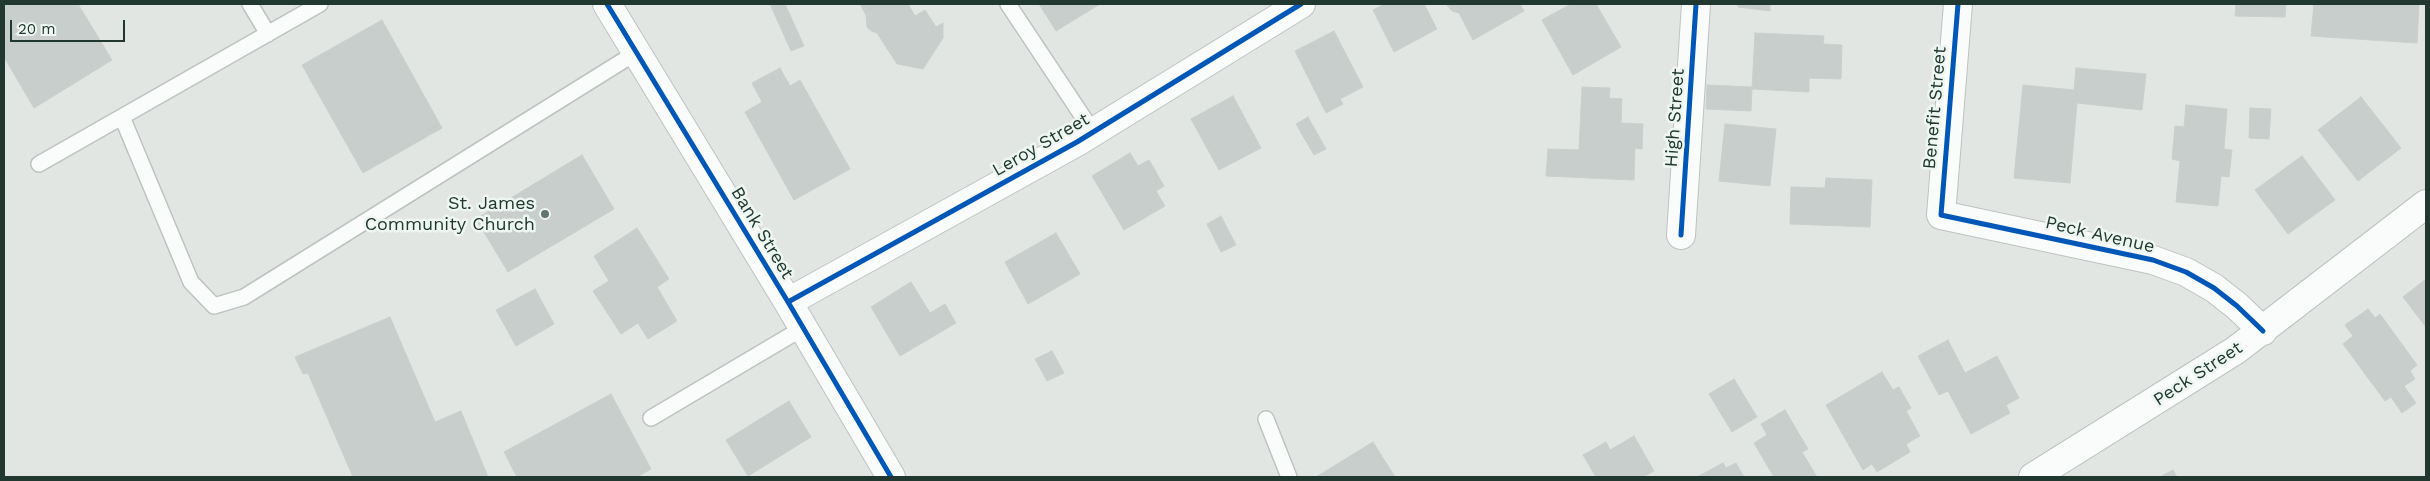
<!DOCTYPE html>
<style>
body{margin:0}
#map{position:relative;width:2430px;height:481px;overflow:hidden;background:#e1e6e3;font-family:"Work Sans",sans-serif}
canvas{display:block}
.frame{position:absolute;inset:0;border:5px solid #203830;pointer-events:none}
.scale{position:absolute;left:10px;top:20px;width:115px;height:22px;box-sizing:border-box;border:2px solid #203830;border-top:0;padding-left:6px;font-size:15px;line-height:18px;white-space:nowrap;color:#203830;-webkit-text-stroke:4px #eef6f2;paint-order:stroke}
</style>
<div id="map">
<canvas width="2430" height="481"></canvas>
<div class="frame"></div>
<div class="scale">20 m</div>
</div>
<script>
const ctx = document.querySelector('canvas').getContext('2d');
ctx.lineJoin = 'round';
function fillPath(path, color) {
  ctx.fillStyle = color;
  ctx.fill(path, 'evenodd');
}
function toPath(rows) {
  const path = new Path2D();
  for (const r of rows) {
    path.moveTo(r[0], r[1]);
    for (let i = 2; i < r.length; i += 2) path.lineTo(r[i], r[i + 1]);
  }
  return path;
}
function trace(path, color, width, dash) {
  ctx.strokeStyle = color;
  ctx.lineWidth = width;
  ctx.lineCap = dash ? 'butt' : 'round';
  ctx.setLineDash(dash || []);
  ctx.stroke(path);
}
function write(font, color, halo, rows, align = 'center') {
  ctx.font = font + ' "Work Sans",sans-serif';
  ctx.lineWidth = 5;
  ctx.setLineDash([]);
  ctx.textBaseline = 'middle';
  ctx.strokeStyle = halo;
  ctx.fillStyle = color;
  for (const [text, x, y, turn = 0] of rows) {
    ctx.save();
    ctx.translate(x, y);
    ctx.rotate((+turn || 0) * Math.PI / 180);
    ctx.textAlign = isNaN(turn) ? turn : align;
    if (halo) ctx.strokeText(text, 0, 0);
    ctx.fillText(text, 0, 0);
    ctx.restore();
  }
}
const building = toPath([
 [4,4,78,4,112,60,34,108,4,57,4,4],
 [770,4,785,4,804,46,791,51,770,4],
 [860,4,908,4,915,16,925,10,936,27,943,23,943,38,923,69,897,64,877,33,871,31,867,27,866,15,860,4],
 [1039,4,1100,4,1056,31,1039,4],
 [1385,4,1424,4,1437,29,1394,52,1373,10,1385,4],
 [1446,4,1520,4,1524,11,1473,40,1459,13,1452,11,1446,4],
 [1571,4,1596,4,1621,47,1573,75,1542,20,1571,4],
 [1738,4,1770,4,1770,11,1738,7,1738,4],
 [2236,4,2286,4,2285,17,2235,16,2236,4],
 [2314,4,2419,4,2417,43,2311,36,2314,4],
 [382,20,442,128,363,173,302,65,382,20],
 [1334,31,1363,87,1340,99,1343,104,1326,113,1295,51,1334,31],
 [1755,33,1824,36,1823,44,1842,45,1841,79,1809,78,1809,92,1752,89,1755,33],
 [780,68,790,86,800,80,850,169,794,200,745,112,762,102,752,83,780,68],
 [2076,68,2146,74,2142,110,2077,103,2070,183,2014,178,2023,85,2074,90,2076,68],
 [1707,85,1752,87,1751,111,1706,109,1707,85],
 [1582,87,1610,88,1609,98,1622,99,1621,123,1643,124,1642,149,1635,148,1634,180,1546,176,1548,149,1579,150,1582,87],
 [1233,96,1261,148,1219,170,1191,119,1233,96],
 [2361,97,2401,148,2358,181,2318,130,2361,97],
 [2186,105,2227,109,2224,149,2232,150,2229,177,2221,176,2218,206,2176,202,2180,161,2172,159,2175,126,2184,127,2186,105],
 [2250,108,2271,109,2269,139,2249,138,2250,108],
 [1308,117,1326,149,1314,155,1296,124,1308,117],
 [1725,124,1776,129,1770,186,1719,181,1725,124],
 [1130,153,1138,166,1149,160,1164,186,1156,191,1165,206,1124,230,1092,176,1130,153],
 [582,155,614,209,508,272,476,219,582,155],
 [2302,156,2335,200,2288,234,2255,190,2302,156],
 [1826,178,1872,180,1870,227,1790,224,1791,187,1825,188,1826,178],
 [1221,216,1236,245,1221,252,1207,224,1221,216],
 [637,228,669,279,657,287,677,321,648,339,638,323,621,334,593,291,609,281,594,256,637,228],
 [1056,233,1080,274,1028,304,1005,262,1056,233],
 [2426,279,2426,327,2403,297,2426,279],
 [911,282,930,313,945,304,956,323,900,356,871,307,911,282],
 [535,289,554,324,516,346,496,310,535,289],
 [2368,309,2375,318,2380,314,2417,365,2410,371,2415,379,2404,386,2416,403,2402,413,2391,397,2385,401,2343,344,2353,336,2345,325,2368,309],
 [390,317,435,422,461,411,488,477,353,477,308,373,303,374,295,357,390,317],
 [1948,340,1965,373,1997,356,2019,398,2006,405,2010,413,1971,434,1948,391,1939,395,1918,356,1948,340],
 [1052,351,1064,373,1047,381,1035,359,1052,351],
 [1882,372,1893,390,1899,387,1911,408,1906,411,1920,436,1906,444,1910,452,1877,472,1872,464,1863,470,1826,405,1882,372],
 [1734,379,1757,417,1732,432,1709,394,1734,379],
 [611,394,651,469,637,477,517,477,504,452,611,394],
 [789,401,811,437,748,476,726,440,789,401],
 [1785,410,1808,449,1802,452,1817,477,1774,477,1754,443,1767,435,1761,424,1785,410],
 [1634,436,1654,471,1643,477,1596,477,1583,455,1606,442,1610,450,1634,436],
 [1373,442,1395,477,1316,477,1373,442],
 [1723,463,1726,468,1736,463,1744,477,1697,477,1723,463],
 [2173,470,2177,477,2160,477,2173,470]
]);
fillPath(building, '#c8cecb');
trace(building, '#cacfcc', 1);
const service = toPath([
 [250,4,268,34],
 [1008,4,1093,132],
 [122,117,191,282,214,306,244,297,637,52],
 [39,164,320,4],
 [651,418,803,328],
 [1266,419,1289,477]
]);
const minor = toPath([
 [607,4,788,302,891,477],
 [1958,4,1941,215,2153,260,2186,272,2214,288,2237,306,2263,331],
 [1681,235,1696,4],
 [788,302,1077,142,1301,4],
 [2033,477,2236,350,2426,204]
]);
trace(service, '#bec3c0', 18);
trace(minor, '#bec3c0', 30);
trace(service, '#fafbfb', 15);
trace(minor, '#fafbfb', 28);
trace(toPath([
 [607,4,788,302,891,477],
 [1958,4,1941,215,2153,260,2186,272,2214,288,2237,306,2263,331],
 [1681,235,1696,4],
 [788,302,1077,142,1301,4]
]), '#0057b8', 5);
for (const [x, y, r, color] of [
 [545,214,5,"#64756f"]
]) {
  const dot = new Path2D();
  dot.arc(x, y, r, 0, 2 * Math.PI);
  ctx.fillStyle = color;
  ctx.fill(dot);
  trace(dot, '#eef6f2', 2);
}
write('18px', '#203830', '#eef6f2', [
 ["Benefit Street",1935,108,-85],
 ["High Street",1675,118,-86],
 ["Leroy Street",1041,145,-30],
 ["Bank Street",762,233,59],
 ["Peck Avenue",2100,235,13],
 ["Peck Street",2198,374,-33]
]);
write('18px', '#203830', '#eef6f2', [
 ["St. James",535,204],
 ["Community Church",535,225]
], 'right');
</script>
